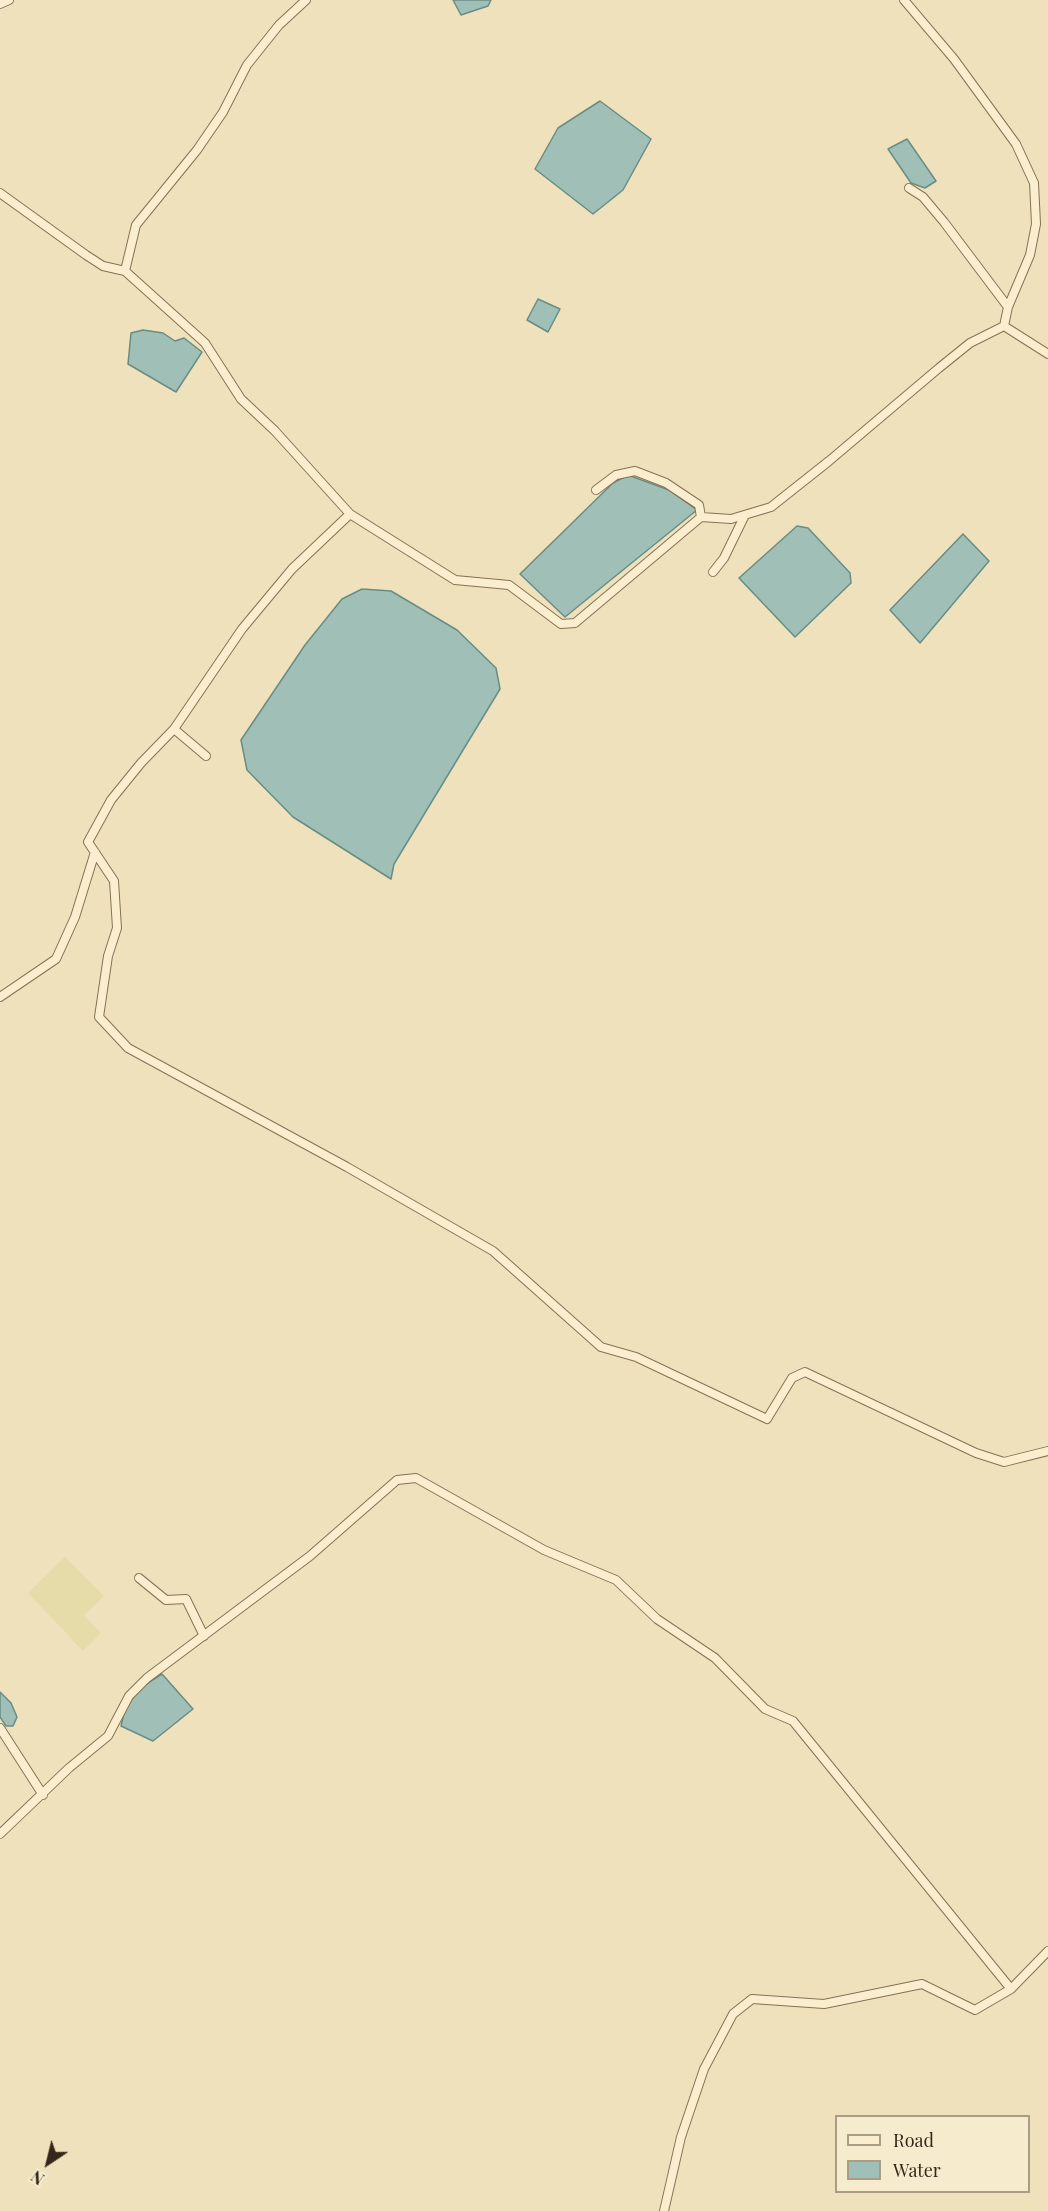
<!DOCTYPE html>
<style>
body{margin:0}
#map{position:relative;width:1048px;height:2211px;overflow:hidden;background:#efe1bc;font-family:"Playfair Display",serif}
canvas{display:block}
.legend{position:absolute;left:835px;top:2115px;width:195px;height:78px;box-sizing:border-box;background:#f6ebcc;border:2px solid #a99d85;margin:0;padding:8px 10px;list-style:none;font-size:18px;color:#35281b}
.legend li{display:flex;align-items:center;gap:12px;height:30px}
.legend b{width:30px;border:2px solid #a99d85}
.north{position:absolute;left:18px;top:2133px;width:60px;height:60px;-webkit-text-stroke:4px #f6ebcc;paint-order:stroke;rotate:215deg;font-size:16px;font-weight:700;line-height:24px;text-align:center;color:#35281b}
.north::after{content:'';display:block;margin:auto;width:21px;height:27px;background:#35281b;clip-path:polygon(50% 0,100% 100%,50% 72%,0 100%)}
</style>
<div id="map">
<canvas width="1048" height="2211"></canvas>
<ul class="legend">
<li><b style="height:8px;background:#faeecf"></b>Road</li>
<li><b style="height:16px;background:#a0c0b7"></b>Water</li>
</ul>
<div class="north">N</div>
</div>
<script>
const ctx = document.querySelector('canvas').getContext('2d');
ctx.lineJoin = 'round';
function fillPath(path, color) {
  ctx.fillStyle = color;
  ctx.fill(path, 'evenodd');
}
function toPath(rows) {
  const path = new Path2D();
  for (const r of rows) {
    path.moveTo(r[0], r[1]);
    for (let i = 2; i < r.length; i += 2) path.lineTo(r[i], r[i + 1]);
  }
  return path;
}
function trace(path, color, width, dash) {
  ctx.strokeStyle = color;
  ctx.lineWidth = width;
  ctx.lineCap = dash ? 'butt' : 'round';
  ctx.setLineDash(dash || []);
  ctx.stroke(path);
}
fillPath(toPath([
 [65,1557,104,1596,84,1615,101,1633,83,1651,28,1593]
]), '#e5dca9');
const water = toPath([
 [453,0,491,0,488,6,461,15,453,0],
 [600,101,651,139,623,190,593,214,535,169,558,128,600,101],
 [907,139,936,181,925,188,911,183,888,149,907,139],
 [538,299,560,309,548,332,527,320,538,299],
 [143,330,163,333,175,341,184,338,202,352,176,392,128,364,131,333,143,330],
 [628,475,669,490,697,510,565,617,520,574,613,483,628,475],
 [797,526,808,528,850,573,851,583,795,637,739,578,797,526],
 [963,534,989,561,920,643,890,610,963,534],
 [362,589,391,591,457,630,496,668,500,689,394,864,391,879,293,817,247,770,241,740,305,645,342,599,362,589],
 [162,1674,193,1709,153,1741,121,1726,125,1709,140,1688,162,1674],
 [0,1692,11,1703,17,1717,13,1726,6,1726,0,1717,0,1692]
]);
fillPath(water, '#a0c0b7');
trace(water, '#688d85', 1.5);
const minor = toPath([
 [306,0,279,25,247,65,223,112,197,150,136,225,125,271,205,343,241,399,275,431,350,514],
 [904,0,954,59,1016,144,1034,183,1036,224,1030,255,1008,307,1004,326,1048,354],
 [0,4,9,0],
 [909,188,923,197,944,222,1008,307],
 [0,193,86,255,103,266,125,271],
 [1004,326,970,343,939,368,829,461,771,507,731,519,701,517,575,623,561,624,509,585,455,580,350,514,292,569,242,629,174,729,141,763,111,800,88,842,114,881,117,928,108,956,99,1017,128,1048,347,1167,493,1251,601,1347,636,1357,767,1419,792,1378,805,1372,976,1453,1004,1462,1048,1451],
 [596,490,616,475,635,471,666,483,699,505,701,517],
 [713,572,724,558,744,517],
 [174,729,206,756],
 [0,997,56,959,75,917,95,852],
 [139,1578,166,1600,186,1599,204,1636],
 [0,1728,43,1795],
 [0,1834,69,1768,108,1736,129,1696,147,1678,310,1556,397,1480,416,1478,544,1550,616,1580,657,1619,715,1658,765,1709,793,1721,1011,1989,1048,1951],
 [664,2211,681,2137,704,2069,733,2014,752,1999,824,2004,922,1984,975,2010,1011,1989]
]);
trace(minor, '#877155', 10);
trace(minor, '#faeecf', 8);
</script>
